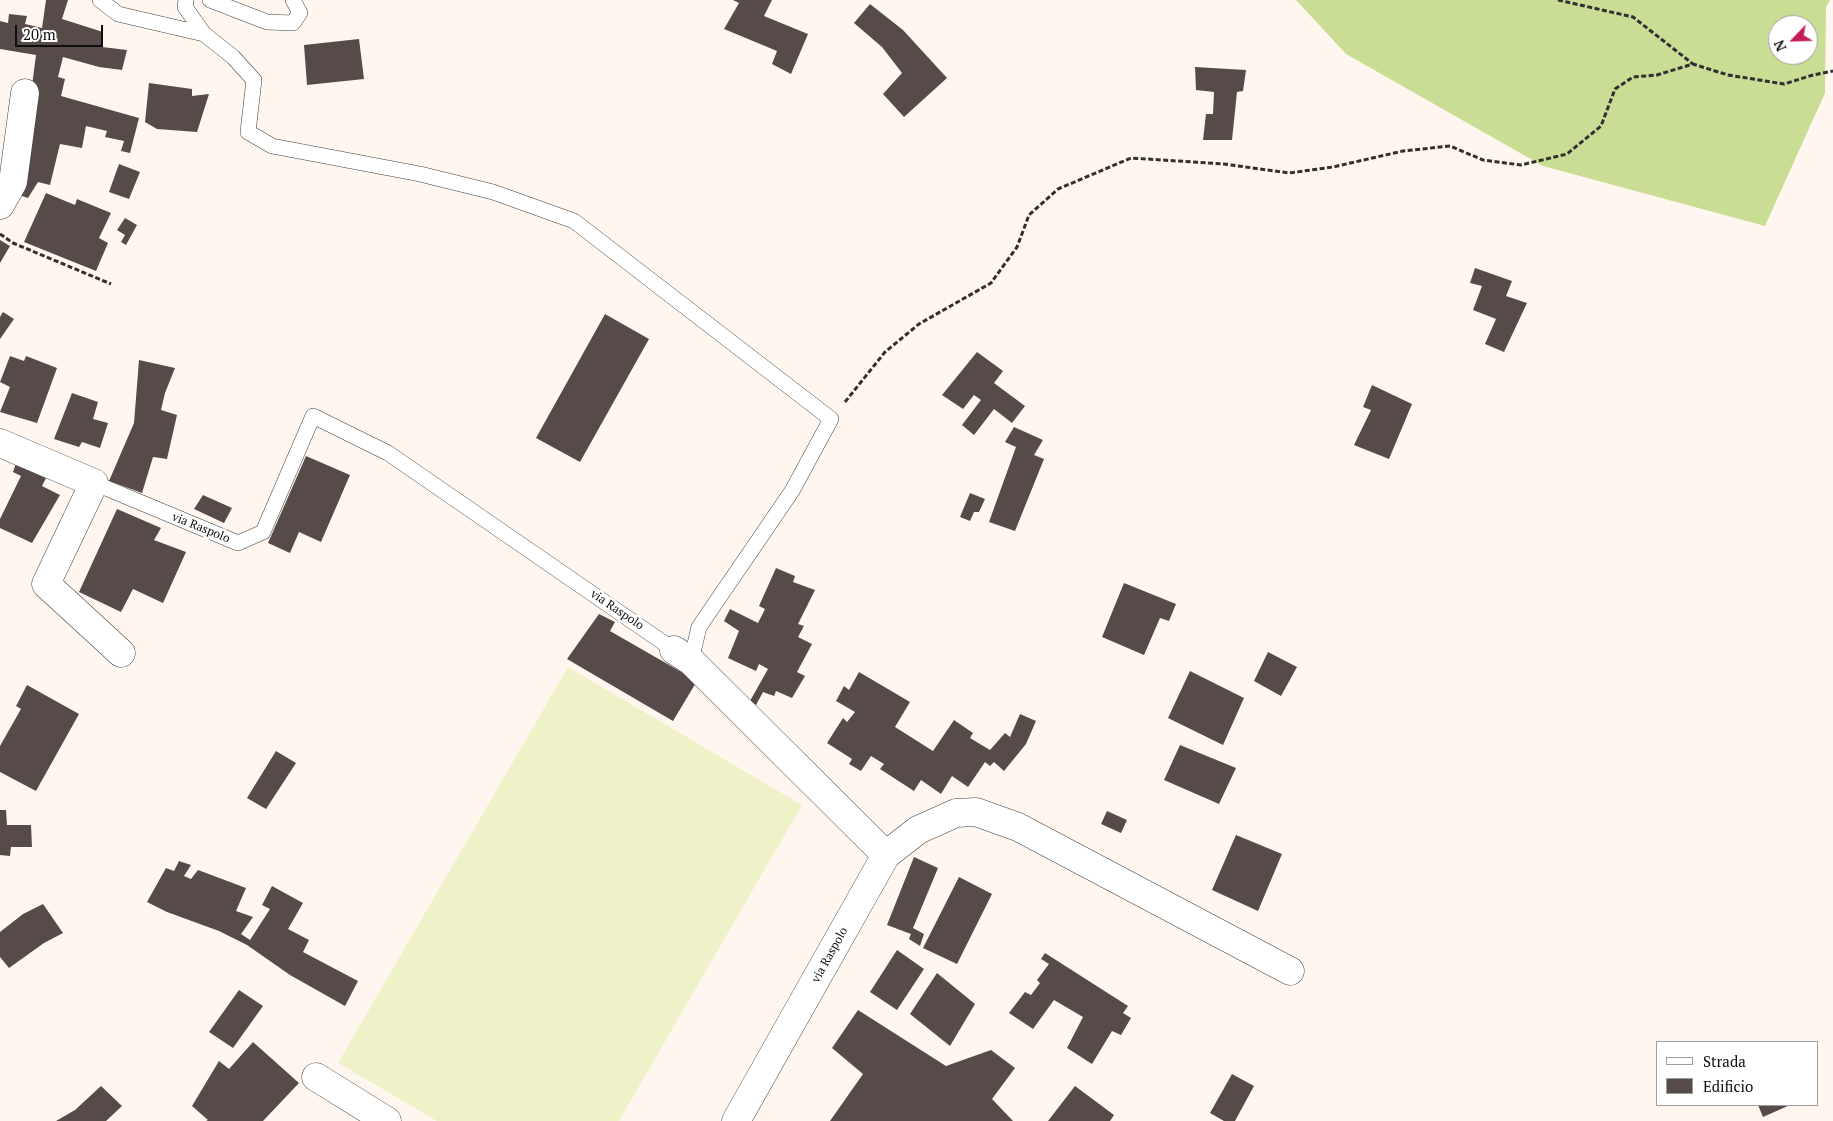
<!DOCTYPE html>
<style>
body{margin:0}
#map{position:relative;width:1833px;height:1121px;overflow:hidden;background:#fff7ef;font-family:"PT Serif",serif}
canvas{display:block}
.legend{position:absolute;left:1656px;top:1041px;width:162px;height:65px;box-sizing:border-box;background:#fff;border:1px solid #9f9f9f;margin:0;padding:6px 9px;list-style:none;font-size:15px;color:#0e0e0e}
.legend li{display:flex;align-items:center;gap:10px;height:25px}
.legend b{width:25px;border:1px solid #9f9f9f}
.north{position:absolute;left:1768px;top:15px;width:50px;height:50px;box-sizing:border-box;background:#fff;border:1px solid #9f9f9f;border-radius:50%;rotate:246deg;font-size:14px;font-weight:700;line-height:20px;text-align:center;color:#0e0e0e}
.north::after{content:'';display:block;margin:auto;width:18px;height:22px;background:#c61e54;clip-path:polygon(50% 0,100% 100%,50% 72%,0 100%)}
.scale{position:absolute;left:15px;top:25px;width:88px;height:22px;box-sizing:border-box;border:2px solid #0e0e0e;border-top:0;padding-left:6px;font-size:15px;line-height:18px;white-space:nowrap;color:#0e0e0e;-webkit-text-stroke:4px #fff;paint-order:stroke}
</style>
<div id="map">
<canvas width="1833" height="1121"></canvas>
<ul class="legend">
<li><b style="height:6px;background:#fff"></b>Strada</li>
<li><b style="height:14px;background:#574b4a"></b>Edificio</li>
</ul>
<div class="north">N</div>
<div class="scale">20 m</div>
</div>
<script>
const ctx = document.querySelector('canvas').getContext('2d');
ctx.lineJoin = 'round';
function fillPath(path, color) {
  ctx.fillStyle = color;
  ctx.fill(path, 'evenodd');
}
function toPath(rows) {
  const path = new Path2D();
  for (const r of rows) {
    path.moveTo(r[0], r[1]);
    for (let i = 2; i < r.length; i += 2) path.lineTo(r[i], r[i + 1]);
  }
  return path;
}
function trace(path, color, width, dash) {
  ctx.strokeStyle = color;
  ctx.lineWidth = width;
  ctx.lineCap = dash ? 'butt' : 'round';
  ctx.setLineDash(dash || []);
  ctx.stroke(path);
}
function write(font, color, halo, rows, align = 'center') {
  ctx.font = font + ' "PT Serif",serif';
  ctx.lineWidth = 5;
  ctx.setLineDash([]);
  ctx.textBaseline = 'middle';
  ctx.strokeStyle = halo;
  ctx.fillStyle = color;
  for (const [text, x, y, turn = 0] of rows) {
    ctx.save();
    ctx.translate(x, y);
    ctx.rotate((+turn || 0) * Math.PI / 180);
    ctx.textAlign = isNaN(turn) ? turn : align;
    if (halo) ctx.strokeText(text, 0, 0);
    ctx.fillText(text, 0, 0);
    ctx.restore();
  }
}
fillPath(toPath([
 [1296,0,1830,0,1826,7,1825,93,1765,226,1543,166,1346,54],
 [1778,25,1808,25,1808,55,1778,55]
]), '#c9dd94');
fillPath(toPath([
 [568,667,802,805,619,1121,437,1121,338,1063]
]), '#eff2c8');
fillPath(toPath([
 [46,0,68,0,62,19,103,32,102,47,127,50,122,70,99,67,63,57,58,77,65,79,61,96,139,118,130,153,121,151,124,141,105,137,107,131,86,126,82,148,60,144,50,185,38,182,28,198,19,195,20,177,36,55,0,49,0,21,8,23,9,14,27,16,25,24,42,28],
 [733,0,772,0,764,16,808,34,791,74,772,64,777,51,724,29,739,3],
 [870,4,903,30,947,78,904,117,883,94,902,73,882,47,854,23],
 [359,39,364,79,307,85,304,45],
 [1195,67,1246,70,1243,91,1237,92,1232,140,1203,140,1206,114,1213,114,1214,92,1196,90],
 [149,83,192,89,192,96,209,94,197,132,157,129,145,122],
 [119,164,140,172,129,199,109,192],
 [46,193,75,205,77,199,111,213,99,238,108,243,96,271,24,242],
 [125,218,137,225,126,245,121,242,125,235,117,230],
 [0,240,10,246,0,263],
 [1475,268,1512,281,1506,296,1527,303,1504,352,1485,344,1496,319,1473,310,1482,286,1470,283],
 [3,312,14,319,0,339,0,317],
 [605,314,649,339,580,462,536,438],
 [977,352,1003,371,994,383,1025,406,1012,423,994,409,974,435,962,425,981,400,974,395,963,409,942,395],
 [10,356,24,361,26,356,57,368,37,423,0,412,10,387,0,382],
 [139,360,175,368,165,393,161,410,177,415,167,459,153,457,142,493,109,481,134,423],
 [1372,385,1412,404,1389,459,1354,445,1371,410,1363,407],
 [72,393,98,402,93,419,108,423,100,448,82,442,79,447,54,439],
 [1014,427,1043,440,1034,455,1044,459,1015,531,989,522,1016,447,1005,442],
 [20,452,51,468,42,486,60,495,32,543,0,528,0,519,21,476,13,472],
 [306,456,350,475,321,542,299,532,290,553,268,543],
 [970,493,985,499,979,512,974,512,970,521,960,517],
 [203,495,232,508,224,523,194,509],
 [117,509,161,528,154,540,186,552,163,603,133,589,121,612,79,592],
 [776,568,795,576,793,582,815,590,798,624,804,626,798,637,812,644,797,672,805,676,792,698,776,691,774,696,763,692,756,705,750,701,768,669,759,664,756,671,728,658,739,631,724,621,730,609,758,623,765,609,759,606],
 [1124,583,1176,604,1169,621,1160,618,1144,655,1102,637],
 [599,614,615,622,610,631,697,681,673,721,567,659],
 [1268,652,1297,667,1281,696,1254,681],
 [1190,671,1244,698,1223,745,1168,718],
 [859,672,910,702,895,727,933,751,954,720,973,733,970,738,990,750,1005,733,1010,737,1020,714,1036,721,1026,744,1004,771,994,762,990,766,985,762,968,787,952,776,941,794,921,780,914,791,880,769,884,764,871,756,861,771,849,764,852,759,827,743,843,718,847,722,855,712,836,701,844,686,849,690],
 [27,685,79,714,36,791,0,772,0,746,21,709,16,706],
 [1180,745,1236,768,1219,804,1164,780],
 [276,751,296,763,266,809,247,798],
 [0,810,6,810,7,825,31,825,32,847,11,847,10,856,0,855],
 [1107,811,1127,820,1121,833,1101,824],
 [1236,835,1282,854,1258,911,1212,890],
 [914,857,938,868,913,928,924,934,920,946,909,939,911,934,887,925],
 [179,861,191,865,184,876,191,879,198,870,246,888,236,911,253,917,241,934,250,940,270,909,262,905,272,886,303,903,288,929,309,940,303,952,358,981,345,1006,290,975,247,945,219,931,167,912,147,902,166,868,174,871],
 [959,877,992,894,957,964,923,948],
 [43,904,63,933,44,943,9,968,0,957,0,932,23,914],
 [897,950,924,969,897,1010,870,992],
 [1045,953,1128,1006,1123,1013,1131,1018,1121,1035,1112,1031,1092,1064,1067,1048,1083,1017,1054,1000,1033,1029,1009,1013,1025,992,1031,995,1040,983,1037,980,1049,964,1041,959],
 [937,973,975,1004,950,1046,910,1014],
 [239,990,263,1006,233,1048,209,1032],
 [858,1010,946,1066,991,1050,1015,1068,992,1099,1013,1121,830,1121,863,1074,832,1048],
 [253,1042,299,1083,263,1121,206,1121,208,1120,192,1106,219,1061,229,1069],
 [1232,1074,1254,1086,1235,1121,1224,1121,1210,1113],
 [101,1086,122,1106,106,1121,56,1121,75,1110],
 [1075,1086,1114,1115,1110,1121,1048,1121],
 [1758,1105,1790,1105,1763,1117]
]), '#574b4a');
const lane = toPath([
 [100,0,118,14,204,34,233,57,254,80,248,132,272,146,420,174,493,192,574,221,831,419,792,491,699,627,691,661],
 [186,0,185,7,204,34],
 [210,0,267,22,293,23,300,13,293,0],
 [94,483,238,543,263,532,313,416,388,453,674,650]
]);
const street = toPath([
 [0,205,13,182,25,93],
 [0,443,94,483,46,584,121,653],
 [674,650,691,661,886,855,736,1121],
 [886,855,918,830,956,813,976,812,1018,827,1290,971],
 [316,1077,387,1121]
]);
trace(lane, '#414141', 16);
trace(street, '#414141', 29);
trace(toPath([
 [1558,0,1633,17,1693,64],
 [0,234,13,243,111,284],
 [845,402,885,352,919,324,991,283,1017,247,1029,215,1058,189,1131,158,1224,164,1289,173,1333,167,1403,151,1450,146,1483,160,1521,165,1567,154,1601,126,1615,89,1633,77,1657,75,1693,64,1728,75,1784,84,1813,75,1833,71]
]), '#303030', 3, [5, 2.5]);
trace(lane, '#fff', 15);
trace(street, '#fff', 28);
write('12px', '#0e0e0e', '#fff', [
 ["via Raspolo",201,528,22],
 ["via Raspolo",617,610,34],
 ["via Raspolo",830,955,-61]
]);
</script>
